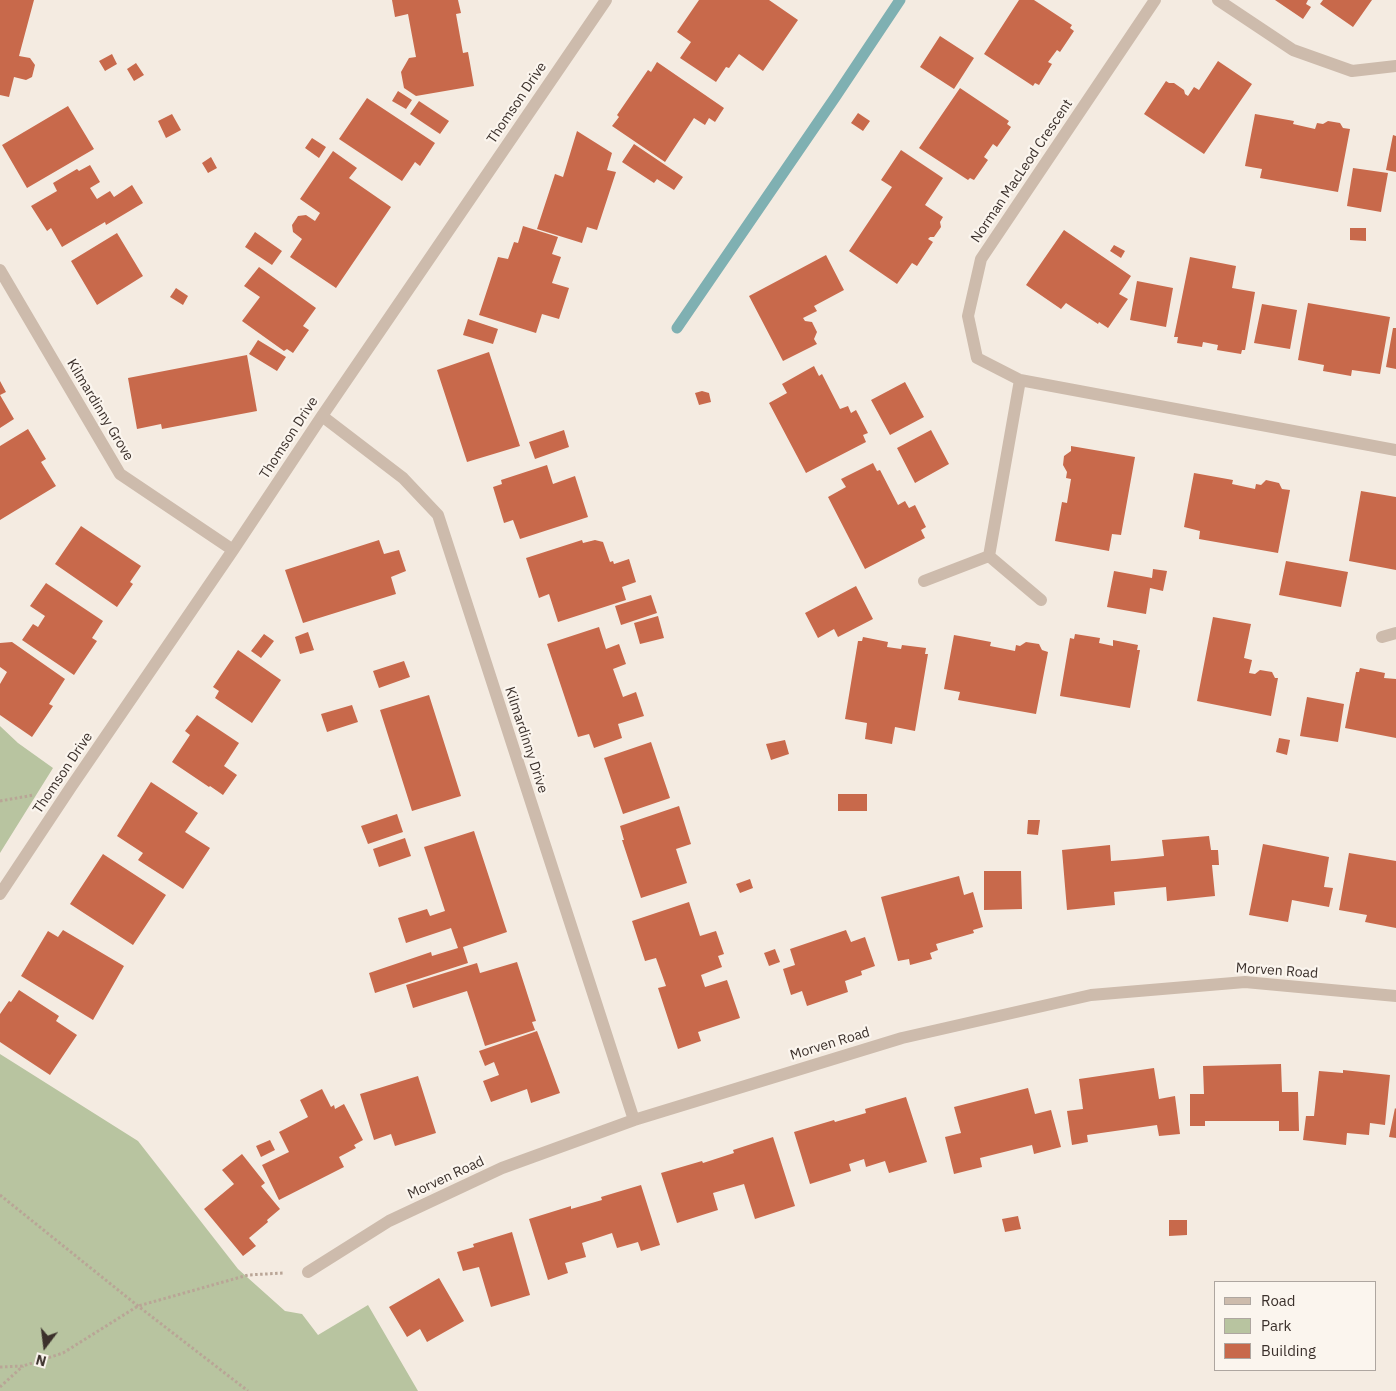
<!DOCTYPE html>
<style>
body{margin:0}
#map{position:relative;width:1396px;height:1391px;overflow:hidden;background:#f4ebe1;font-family:"IBM Plex Sans",sans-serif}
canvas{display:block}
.legend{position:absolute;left:1214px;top:1281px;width:162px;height:90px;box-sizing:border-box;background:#fbf5ee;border:1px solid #aea6a0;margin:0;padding:6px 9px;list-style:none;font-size:15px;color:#3b302b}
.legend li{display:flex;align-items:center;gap:10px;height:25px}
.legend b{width:25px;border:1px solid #aea6a0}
.north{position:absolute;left:20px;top:1321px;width:50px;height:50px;-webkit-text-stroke:4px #fbf5ee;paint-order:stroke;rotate:195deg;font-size:14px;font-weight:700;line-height:20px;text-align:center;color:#3b302b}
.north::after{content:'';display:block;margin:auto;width:18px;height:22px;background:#3b302b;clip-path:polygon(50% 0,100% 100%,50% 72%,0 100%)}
</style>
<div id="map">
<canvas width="1396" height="1391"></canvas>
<ul class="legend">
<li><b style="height:6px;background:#cdbbac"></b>Road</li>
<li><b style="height:14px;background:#b8c4a0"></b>Park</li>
<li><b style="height:14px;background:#c8694b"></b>Building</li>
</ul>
<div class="north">N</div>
</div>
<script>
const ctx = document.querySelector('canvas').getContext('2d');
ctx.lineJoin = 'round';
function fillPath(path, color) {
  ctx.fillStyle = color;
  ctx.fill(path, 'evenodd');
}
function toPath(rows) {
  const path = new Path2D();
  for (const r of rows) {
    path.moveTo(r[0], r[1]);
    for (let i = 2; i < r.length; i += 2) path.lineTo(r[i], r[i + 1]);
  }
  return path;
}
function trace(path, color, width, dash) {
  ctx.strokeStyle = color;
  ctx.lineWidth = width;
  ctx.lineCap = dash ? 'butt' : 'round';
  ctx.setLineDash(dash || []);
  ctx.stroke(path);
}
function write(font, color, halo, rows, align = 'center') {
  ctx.font = font + ' "IBM Plex Sans",sans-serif';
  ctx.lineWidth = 4.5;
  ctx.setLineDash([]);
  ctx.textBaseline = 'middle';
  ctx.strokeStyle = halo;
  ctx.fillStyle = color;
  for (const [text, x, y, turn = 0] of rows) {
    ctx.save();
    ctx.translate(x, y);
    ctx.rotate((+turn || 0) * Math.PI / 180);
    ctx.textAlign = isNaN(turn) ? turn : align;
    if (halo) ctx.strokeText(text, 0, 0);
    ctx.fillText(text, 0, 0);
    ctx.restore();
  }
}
fillPath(toPath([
 [0,726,18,743,53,768,0,853],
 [0,1054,138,1141,238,1269,285,1311,302,1314,318,1335,368,1305,418,1391,0,1391]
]), '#b8c4a0');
trace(toPath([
 [677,328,836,96,900,0]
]), '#7fb0b2', 11);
fillPath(toPath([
 [0,0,34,0,19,56,30,58,35,65,32,77,26,80,14,77,9,97,0,95],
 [392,0,458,0,461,13,456,14,463,53,468,52,474,86,416,96,404,88,401,72,409,58,416,57,408,14,395,17],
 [699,0,769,0,798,20,763,71,739,54,729,68,726,67,716,82,680,58,691,42,677,32],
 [1019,0,1034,0,1072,25,1070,28,1074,31,1060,52,1057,50,1048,62,1052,64,1039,85,1035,83,1033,86,984,54],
 [1275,0,1308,0,1306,4,1311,7,1303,19],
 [1323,0,1372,0,1353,27,1320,4],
 [940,36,974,58,954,89,920,67],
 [112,54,117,64,105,71,99,61],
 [1218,61,1252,84,1204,154,1144,114,1166,81,1169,83,1174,83,1184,90,1185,94,1188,96,1194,87,1199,90],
 [657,62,724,108,715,122,709,118,705,125,694,118,665,162,612,126,619,117,617,115,648,70,651,72],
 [136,63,144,75,134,81,127,69],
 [960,88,1009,121,1007,124,1011,127,997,147,993,144,984,157,988,160,974,180,970,178,968,180,919,148],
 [398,91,412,100,406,109,392,101],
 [367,98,435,143,420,166,415,162,402,181,339,139],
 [419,101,449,121,440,134,410,114],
 [68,106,94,149,27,188,2,145],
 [858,113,870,121,863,131,851,123],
 [172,114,181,130,166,138,158,121],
 [1255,114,1294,121,1293,124,1315,129,1317,123,1323,124,1328,121,1340,123,1343,128,1350,129,1338,192,1260,178,1262,169,1245,166],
 [577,131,612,153,607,170,616,172,597,230,587,227,582,243,537,229,555,174,563,177],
 [1393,135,1396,136,1396,172,1386,170],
 [312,138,326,147,319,158,305,148],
 [634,144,683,177,674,190,657,179,654,183,622,162],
 [901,150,943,178,925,205,943,217,940,222,941,227,934,237,930,237,928,239,933,242,917,266,912,263,897,284,849,251,892,187,881,180],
 [333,151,357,168,349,178,391,207,336,288,290,257,302,239,293,232,292,225,298,216,306,215,315,221,320,213,300,199],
 [211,157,217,168,208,173,202,163],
 [90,165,100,182,90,188,97,199,110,191,114,197,132,185,143,203,106,225,105,222,62,247,51,228,47,231,31,206,57,191,53,183,77,169,79,171],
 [1353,168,1388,173,1381,212,1347,206],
 [523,226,558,237,552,254,561,257,552,283,569,288,559,319,542,314,536,333,479,315,498,257,508,259,514,242,518,243],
 [1350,228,1366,228,1366,241,1350,240],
 [1064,230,1131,276,1119,294,1128,299,1108,328,1099,322,1098,324,1066,303,1061,309,1026,285],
 [255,232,282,251,272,265,245,247],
 [117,233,143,276,97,305,71,261],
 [1114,245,1125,251,1121,258,1110,251],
 [826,255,844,290,814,306,817,311,803,318,805,321,812,322,817,332,814,339,817,344,783,361,749,296],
 [1190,257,1236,266,1232,288,1255,292,1245,350,1242,350,1241,354,1217,350,1218,345,1203,342,1202,347,1177,343,1178,337,1174,337],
 [259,267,316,308,303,326,309,330,293,353,287,349,284,351,242,321,260,297,244,286],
 [1137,281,1173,288,1166,327,1130,320],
 [176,288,188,296,183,305,170,297],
 [1308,303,1390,317,1380,374,1352,370,1351,376,1323,371,1324,365,1298,360],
 [1262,304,1297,310,1290,349,1254,343],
 [468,319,498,329,493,344,463,335],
 [1393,328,1396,328,1396,369,1386,367],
 [258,340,286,357,277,371,249,354],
 [489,352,520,446,467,462,437,370],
 [247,355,257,411,162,429,161,424,137,429,128,378],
 [814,366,819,376,822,374,840,409,848,406,851,413,856,410,868,433,863,435,866,442,806,473,769,403,787,393,782,384],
 [0,381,6,392,0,395,14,419,0,428],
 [905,382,924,417,890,435,871,400],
 [702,391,709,393,711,402,699,405,695,393],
 [28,429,46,459,41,462,56,486,0,520,0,446],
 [564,430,569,447,535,459,529,442],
 [931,430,949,464,915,483,897,448],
 [1071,446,1135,457,1121,535,1112,534,1109,551,1055,541,1062,502,1067,503,1071,479,1066,478,1067,472,1063,465,1064,456,1071,451],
 [873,463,877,471,880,470,898,505,905,501,909,508,915,505,926,527,921,530,925,538,865,569,828,497,846,487,841,479],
 [547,465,553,484,575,476,588,517,520,539,513,520,504,523,493,487,502,484,501,480],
 [1194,473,1233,480,1232,484,1255,489,1256,484,1261,485,1266,480,1279,483,1282,489,1290,490,1278,553,1199,539,1200,531,1184,527],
 [1361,491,1396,497,1396,570,1349,561],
 [81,526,141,566,130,582,133,584,117,607,55,564],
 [379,540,384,554,399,550,406,571,391,577,396,594,303,623,285,570],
 [582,540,583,543,595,540,603,542,610,562,613,561,614,564,629,559,636,582,622,587,626,600,558,622,549,594,539,598,526,558],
 [1286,561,1348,572,1341,607,1279,595],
 [1153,569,1167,571,1163,591,1150,588,1146,614,1107,607,1114,571,1152,578],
 [46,583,103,621,92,638,97,641,74,675,22,640,33,624,38,627,45,616,30,606],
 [856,586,873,619,838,637,834,629,818,638,805,613],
 [651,595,657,613,621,625,615,606],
 [658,616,664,638,640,644,634,623],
 [1213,617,1251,624,1244,658,1252,660,1249,673,1255,674,1260,670,1272,672,1275,678,1278,678,1271,716,1197,701],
 [599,627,606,649,619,644,626,664,613,669,623,697,636,692,644,716,618,724,622,738,594,748,589,734,578,737,547,644],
 [308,632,314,650,300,654,295,637],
 [264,634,274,641,261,658,251,651],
 [1075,634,1100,638,1099,643,1113,646,1113,640,1138,645,1137,650,1140,650,1130,708,1060,696,1070,638,1074,639],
 [954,635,991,642,990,646,1015,651,1016,645,1020,646,1026,642,1039,644,1042,650,1048,652,1036,714,958,700,960,692,944,689],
 [863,637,888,642,887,647,901,649,902,645,926,648,925,654,928,654,915,731,895,727,892,744,865,739,867,723,845,719,858,641,862,641],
 [12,642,65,679,49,704,53,706,32,737,0,715,0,684,7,672,0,667,0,643],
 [238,650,281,680,252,723,215,698,219,691,213,687],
 [404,661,410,677,379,688,373,671],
 [1360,668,1385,673,1384,678,1396,679,1396,738,1345,728,1356,672,1359,672],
 [429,695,461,796,412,811,380,710],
 [1307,697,1344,704,1338,742,1300,736],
 [352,705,358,722,327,732,321,714],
 [197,715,239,743,224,766,237,775,223,795,210,786,209,787,172,762,190,735,185,731],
 [1279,738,1290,740,1287,755,1276,752],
 [785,740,789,754,771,760,766,744],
 [651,742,670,798,623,814,604,758],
 [151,782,198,813,185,832,210,848,183,889,138,860,143,853,117,836],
 [838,794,867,794,867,811,838,811],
 [679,806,691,844,676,849,687,883,641,898,622,840,624,840,620,826],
 [397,814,403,832,368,844,361,826],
 [1028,820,1040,820,1038,835,1027,834],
 [474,831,507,932,463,947,468,963,375,993,369,973,431,952,432,956,458,948,451,928,406,943,398,918,427,909,430,916,445,911,424,847],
 [1209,836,1211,850,1218,850,1219,865,1212,865,1215,896,1167,901,1166,887,1114,892,1115,905,1067,910,1062,850,1110,845,1111,861,1136,859,1164,856,1162,840],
 [405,838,411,856,379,867,373,849],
 [1263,844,1329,857,1324,887,1333,888,1329,907,1292,900,1288,922,1249,915],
 [1349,853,1396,861,1396,928,1365,922,1367,915,1339,910],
 [103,854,166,895,133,945,70,904],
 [984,871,1021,871,1022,909,984,910],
 [959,876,964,895,973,892,983,927,973,930,974,933,936,944,938,950,930,953,932,959,910,965,909,959,898,961,881,897],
 [750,879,753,888,740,893,736,884],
 [689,902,700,936,716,931,724,954,718,956,722,967,701,975,705,987,727,980,740,1018,698,1032,701,1041,678,1049,658,988,666,986,656,958,645,961,632,921],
 [63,930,124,966,93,1020,21,976,48,931,58,937],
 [846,930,851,942,865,937,875,966,861,971,862,975,845,981,848,992,807,1006,802,991,791,995,783,969,795,965,790,949],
 [775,949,780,962,769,966,764,953],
 [517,962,536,1021,532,1022,535,1030,485,1046,467,991,413,1008,406,985,477,963,480,973],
 [19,990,59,1016,56,1021,77,1035,50,1075,0,1042,0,1014,9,1001,11,1002],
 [537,1031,560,1093,531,1103,527,1089,491,1102,483,1081,499,1075,494,1062,485,1066,479,1051],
 [1281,1064,1282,1092,1298,1092,1299,1131,1279,1131,1279,1121,1205,1121,1205,1126,1190,1126,1190,1094,1204,1094,1203,1066],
 [1154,1068,1159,1099,1175,1096,1180,1134,1159,1136,1157,1125,1087,1135,1088,1142,1072,1145,1067,1111,1083,1109,1079,1079],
 [1343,1070,1390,1075,1385,1125,1370,1123,1369,1135,1347,1133,1346,1145,1303,1140,1306,1116,1314,1116,1319,1071,1343,1073],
 [418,1076,436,1133,395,1146,391,1134,374,1140,360,1094],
 [1028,1088,1035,1114,1051,1110,1061,1147,1034,1154,1032,1145,980,1158,982,1167,954,1174,945,1137,961,1133,954,1107],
 [322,1089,331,1107,334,1105,335,1109,344,1104,363,1140,354,1145,356,1148,339,1157,344,1167,279,1200,262,1165,289,1152,279,1132,308,1117,300,1100],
 [906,1097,927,1162,889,1173,885,1161,866,1167,864,1159,849,1164,851,1171,810,1184,794,1132,834,1120,835,1122,866,1113,865,1109],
 [1395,1108,1396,1109,1396,1138,1389,1137],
 [773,1137,795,1206,755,1219,744,1184,713,1193,718,1210,677,1223,661,1173,702,1161,703,1163,734,1153,733,1150],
 [270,1140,275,1150,261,1157,256,1146],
 [242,1154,265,1183,261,1186,280,1209,267,1220,268,1222,249,1238,256,1246,243,1256,204,1209,234,1184,222,1170],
 [641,1185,660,1245,641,1251,638,1242,617,1248,612,1233,582,1243,586,1257,565,1263,568,1273,548,1280,529,1219,571,1206,571,1209,602,1200,601,1197],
 [1018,1216,1021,1229,1005,1232,1002,1219],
 [1169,1220,1187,1220,1187,1235,1169,1236],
 [512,1232,530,1295,491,1307,479,1267,463,1271,457,1252,474,1247,473,1244],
 [439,1278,464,1321,427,1342,420,1329,407,1337,389,1307]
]), '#c8694b');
trace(toPath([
 [0,801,34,795],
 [0,1195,138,1306,248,1391],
 [0,1367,23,1366,63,1353,138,1306,248,1275,283,1273],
 [0,1387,23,1366]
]), '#b9a596', 3, [2.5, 2.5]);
trace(toPath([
 [1155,0,981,259,968,316,977,358,1020,380,1396,450],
 [1218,0,1293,50,1352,71,1396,66],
 [0,270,120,474,233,550],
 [322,416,403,478,438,515,634,1120],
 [989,556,1041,600],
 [924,581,989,556,1020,380],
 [1382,637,1396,633],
 [0,894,71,787,233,550,322,416,606,0],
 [308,1272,389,1221,502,1168,634,1120,902,1038,1091,995,1245,982,1396,996]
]), '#cdbbac', 12);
write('14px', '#3b302b', '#fbf5ee', [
 ["Thomson Drive",517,103,-56],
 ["Norman MacLeod Crescent",1022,171,-56],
 ["Kilmardinny Grove",100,410,59],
 ["Thomson Drive",289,438,-57],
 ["Kilmardinny Drive",526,740,72],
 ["Thomson Drive",63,773,-56],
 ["Morven Road",1277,971,4],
 ["Morven Road",830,1044,-17],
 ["Morven Road",446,1178,-25]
]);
</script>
